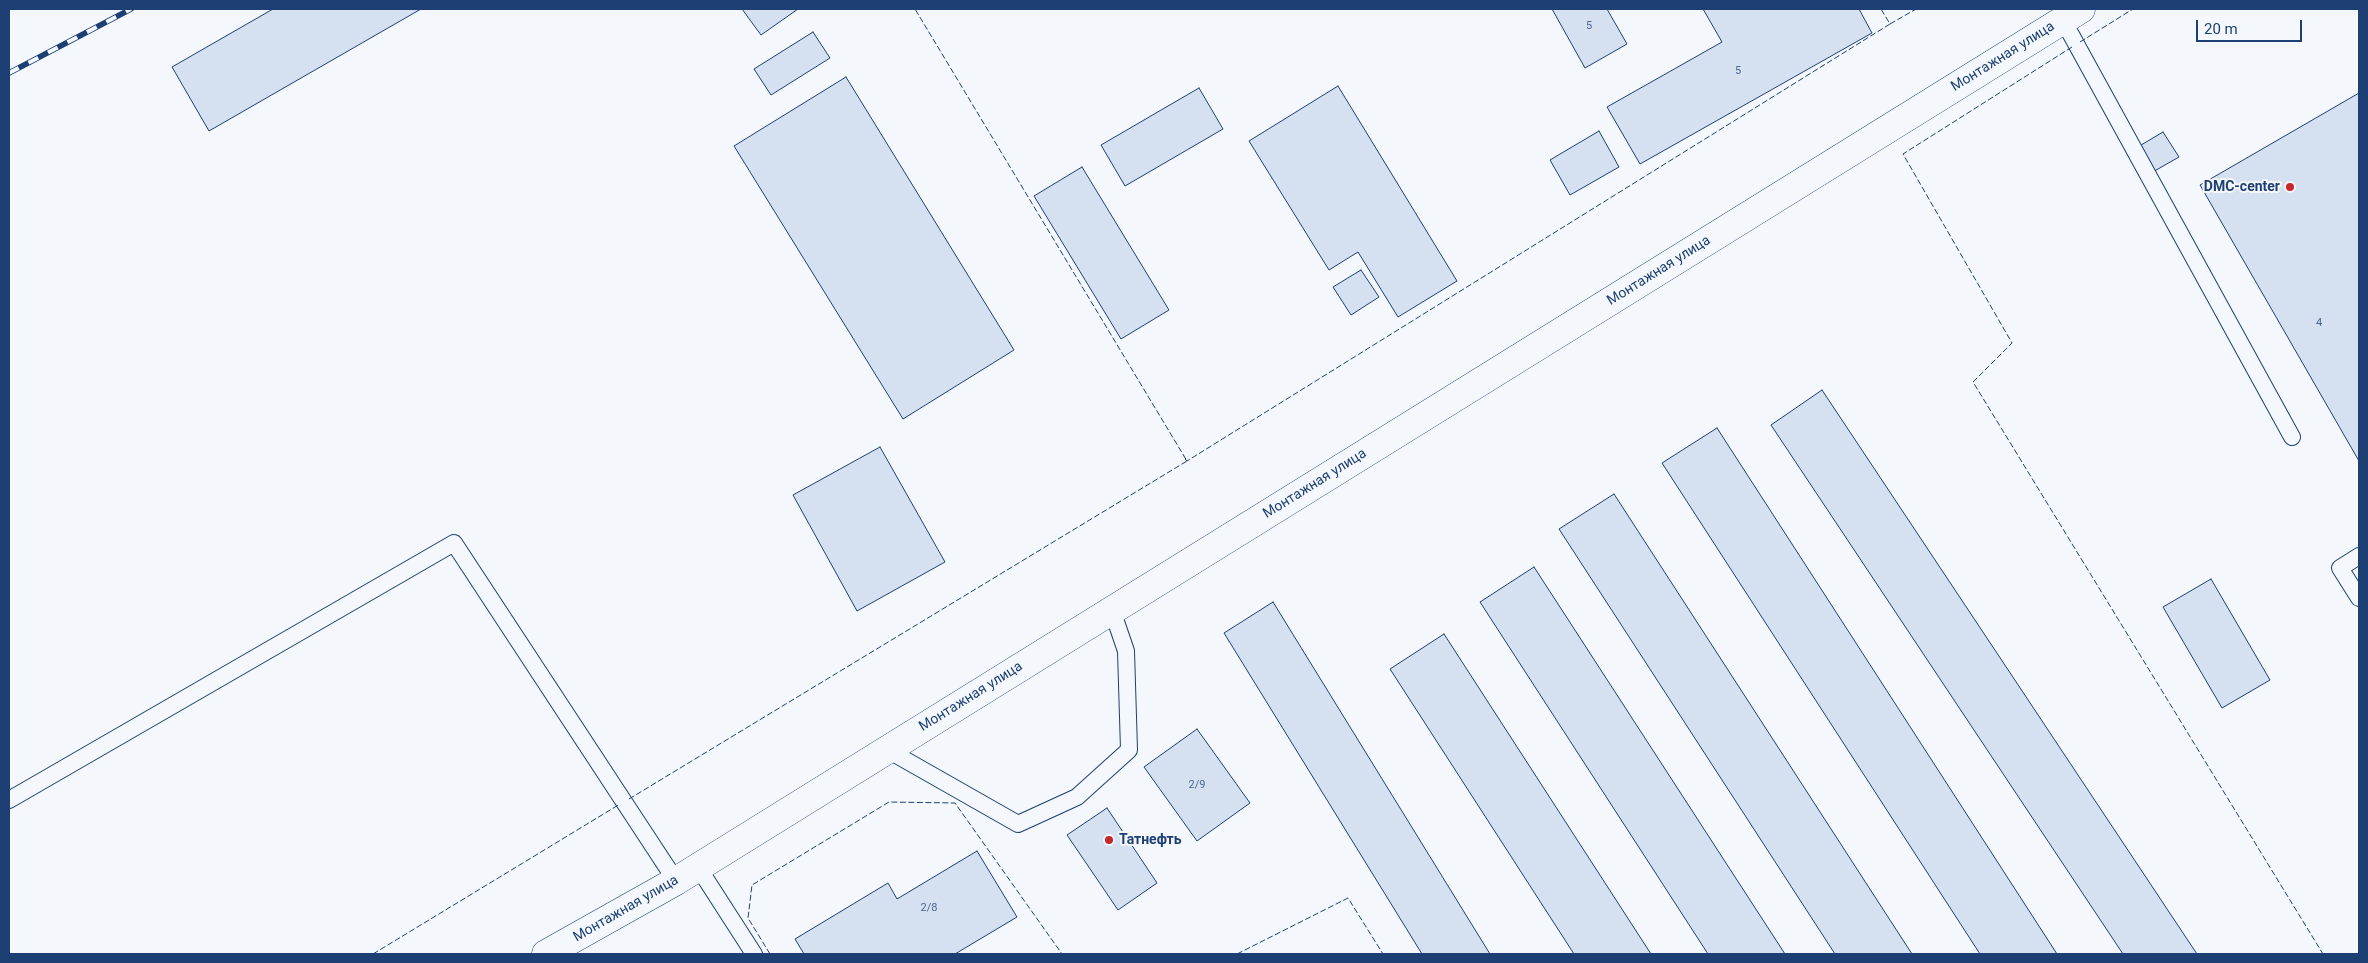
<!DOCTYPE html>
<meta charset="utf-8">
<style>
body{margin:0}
#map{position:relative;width:2368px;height:963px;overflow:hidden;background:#f4f7fb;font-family:Roboto,sans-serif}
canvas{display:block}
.frame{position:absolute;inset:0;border:10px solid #1d3f73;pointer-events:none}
.scale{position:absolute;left:2196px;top:20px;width:106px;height:22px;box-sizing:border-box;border:2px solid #1d3f73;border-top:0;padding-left:6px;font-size:15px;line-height:18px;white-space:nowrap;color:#1d3f73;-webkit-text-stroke:4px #f4f7fb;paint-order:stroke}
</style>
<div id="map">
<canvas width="2368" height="963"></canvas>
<div class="frame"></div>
<div class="scale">20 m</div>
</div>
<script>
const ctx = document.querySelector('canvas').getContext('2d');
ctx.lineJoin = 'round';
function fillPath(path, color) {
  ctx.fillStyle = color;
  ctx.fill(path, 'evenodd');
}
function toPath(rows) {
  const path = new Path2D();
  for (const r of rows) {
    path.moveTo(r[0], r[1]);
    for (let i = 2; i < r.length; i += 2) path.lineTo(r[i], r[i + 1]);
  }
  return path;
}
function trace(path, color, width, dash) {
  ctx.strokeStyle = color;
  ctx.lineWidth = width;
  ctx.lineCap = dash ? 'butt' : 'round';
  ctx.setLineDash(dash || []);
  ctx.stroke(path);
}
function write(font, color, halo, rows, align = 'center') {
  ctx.font = font + ' Roboto,sans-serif';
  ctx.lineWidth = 4;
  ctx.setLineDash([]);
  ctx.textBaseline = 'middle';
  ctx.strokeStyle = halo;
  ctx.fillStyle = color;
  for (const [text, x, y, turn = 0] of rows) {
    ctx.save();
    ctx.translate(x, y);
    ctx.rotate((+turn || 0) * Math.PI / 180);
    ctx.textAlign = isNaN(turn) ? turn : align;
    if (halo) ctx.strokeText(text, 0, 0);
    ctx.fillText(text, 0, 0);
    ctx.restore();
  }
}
const building = toPath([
 [273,9,421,9,209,131,172,67,273,9],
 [742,9,798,9,761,35,742,9],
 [1552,9,1607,9,1627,44,1585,68,1552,9],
 [1703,9,1859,9,1872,33,1640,164,1607,107,1722,42,1703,9],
 [813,32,830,58,771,95,754,69,813,32],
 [846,77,1014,350,903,419,734,146,846,77],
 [1338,86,1457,281,1398,317,1358,252,1329,270,1249,141,1338,86],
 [1199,88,1223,129,1125,186,1101,145,1199,88],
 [2359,93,2359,461,2200,185,2359,93],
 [1599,131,1619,167,1570,195,1550,160,1599,131],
 [2163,132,2179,157,2151,173,2136,148,2163,132],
 [1082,167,1169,310,1121,339,1034,196,1082,167],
 [1361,270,1379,297,1351,315,1333,287,1361,270],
 [1822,390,2197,954,2123,954,1771,425,1822,390],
 [1717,428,2057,954,1980,954,1662,463,1717,428],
 [880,447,945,562,857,611,793,495,880,447],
 [1614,494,1912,954,1835,954,1559,529,1614,494],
 [1534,567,1785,954,1708,954,1480,602,1534,567],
 [2211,579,2270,680,2222,708,2163,607,2211,579],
 [1273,602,1490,954,1422,954,1224,633,1273,602],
 [1444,634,1651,954,1574,954,1390,669,1444,634],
 [1197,729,1250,803,1197,841,1144,767,1197,729],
 [1107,808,1157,883,1118,910,1067,835,1107,808],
 [977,851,1017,917,955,954,804,954,795,939,888,883,897,899,977,851]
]);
fillPath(building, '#d5e0f0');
trace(building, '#1d3f73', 1);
const lane = toPath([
 [2063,20,2292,437],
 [2359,556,2340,568,2359,598],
 [886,749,1018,824,1077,797,1129,750,1126,651,1112,610],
 [9,800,454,543,676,881],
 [698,867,754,954]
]);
const secondary = toPath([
 [546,954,676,881,2081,9]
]);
trace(lane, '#1d3f73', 18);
trace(secondary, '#1d3f73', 29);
trace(lane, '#f4f7fb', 16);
trace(secondary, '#f4f7fb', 28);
const rail = toPath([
 [9,73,131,9]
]);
trace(rail, '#1d3f73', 5.5);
trace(rail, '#f4f7fb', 4, [11]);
trace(toPath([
 [1890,24,1916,9],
 [2080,42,2133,9],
 [2072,47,1903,154,2012,343,1973,382,2323,954],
 [1185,459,1187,461,1890,24,1881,9],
 [629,799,1187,461,915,9],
 [373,954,620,804],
 [770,954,748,918,752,885,889,802,955,803,1062,954],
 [1237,954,1348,898,1383,954]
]), '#1d3f73', 1, [6, 2.5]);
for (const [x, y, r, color] of [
 [2290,187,5,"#c62828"],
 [1109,840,5,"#c62828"]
]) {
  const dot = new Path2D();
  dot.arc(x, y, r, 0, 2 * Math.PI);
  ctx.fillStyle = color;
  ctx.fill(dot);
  trace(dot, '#f4f7fb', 2);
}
write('11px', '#4b6792', null, [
 ["5",1589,26],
 ["5",1738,71],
 ["4",2319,323],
 ["2/9",1197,785],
 ["2/8",929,908]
]);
write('14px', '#1d3f73', '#f4f7fb', [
 ["Монтажная улица",2003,57,-32],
 ["Монтажная улица",1659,271,-32],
 ["Монтажная улица",1315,484,-32],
 ["Монтажная улица",971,697,-32],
 ["Монтажная улица",626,909,-30]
]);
write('bold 14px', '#1d3f73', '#f4f7fb', [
 ["DMC-center",2280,187],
 ["Татнефть",1119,840,"left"]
], 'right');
</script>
